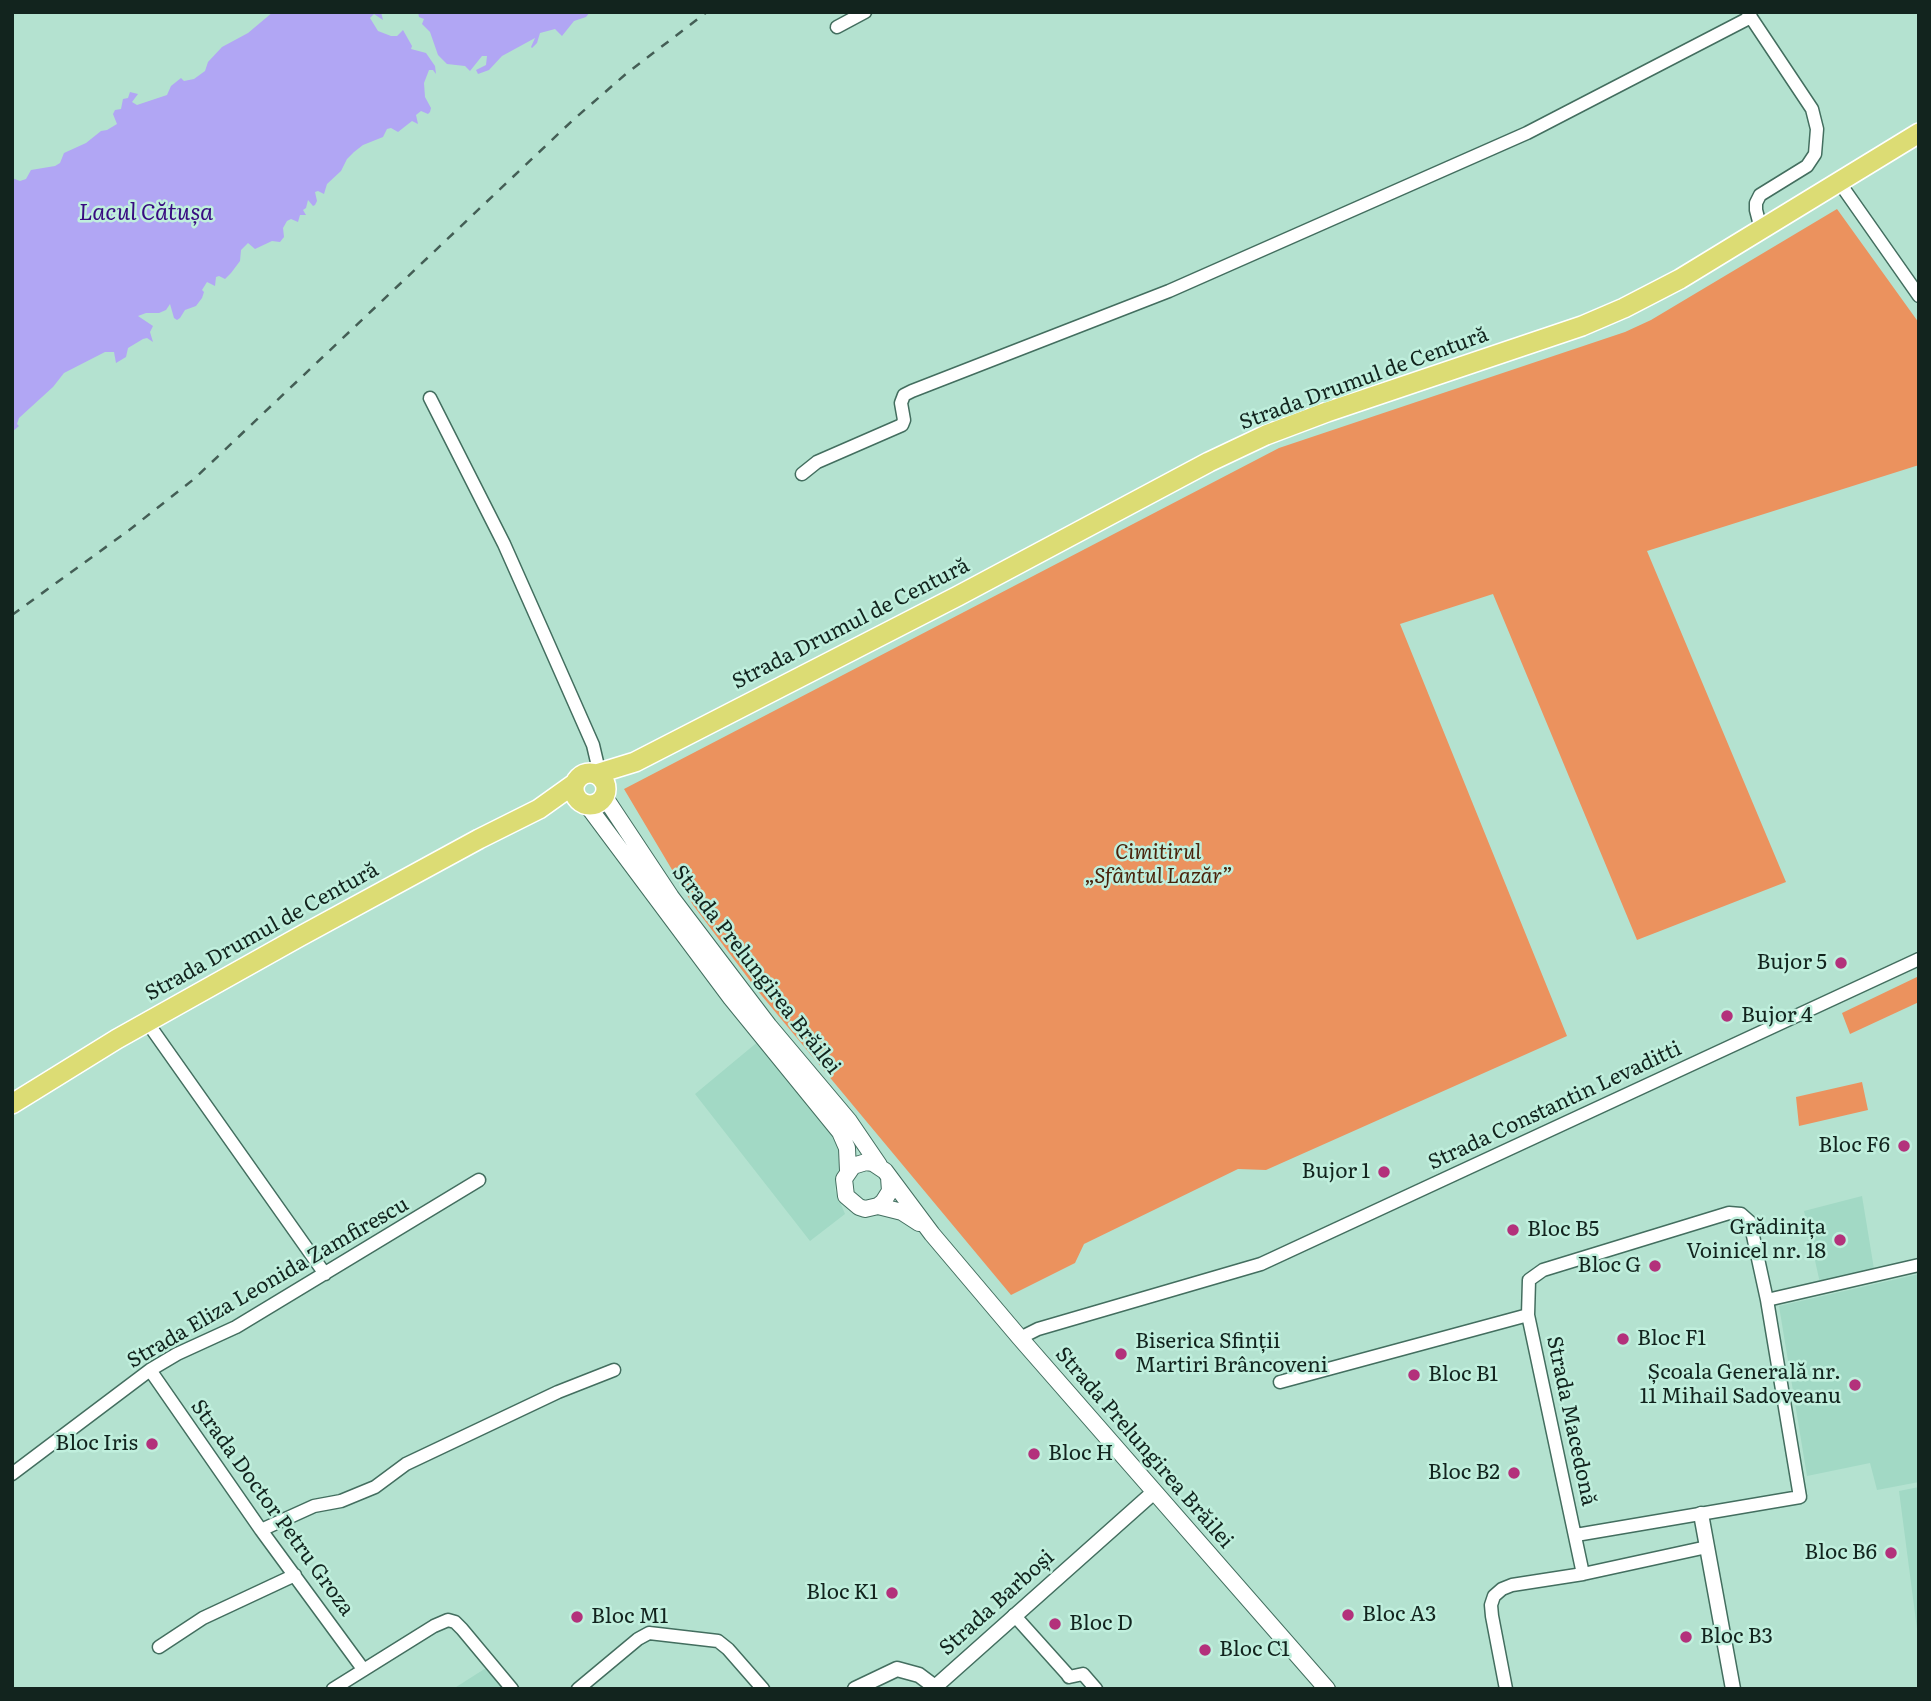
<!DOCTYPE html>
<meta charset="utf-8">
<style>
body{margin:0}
#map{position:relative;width:1931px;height:1701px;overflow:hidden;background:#b4e2d0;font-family:Literata,serif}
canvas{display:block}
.frame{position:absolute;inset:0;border:14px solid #12241e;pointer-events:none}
</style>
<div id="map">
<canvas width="1931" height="1701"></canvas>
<div class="frame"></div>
</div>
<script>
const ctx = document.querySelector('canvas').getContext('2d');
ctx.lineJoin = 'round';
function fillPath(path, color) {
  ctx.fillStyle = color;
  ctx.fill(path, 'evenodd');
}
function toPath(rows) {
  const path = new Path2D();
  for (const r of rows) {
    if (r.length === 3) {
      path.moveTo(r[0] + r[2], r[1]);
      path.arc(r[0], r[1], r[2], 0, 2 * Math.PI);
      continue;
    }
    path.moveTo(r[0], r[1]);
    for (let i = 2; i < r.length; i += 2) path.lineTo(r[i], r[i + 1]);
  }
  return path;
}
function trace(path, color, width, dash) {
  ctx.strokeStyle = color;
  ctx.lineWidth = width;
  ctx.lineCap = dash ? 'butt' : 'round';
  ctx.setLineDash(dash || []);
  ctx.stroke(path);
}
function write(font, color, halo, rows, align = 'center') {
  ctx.font = font + ' Literata,serif';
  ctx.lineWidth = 5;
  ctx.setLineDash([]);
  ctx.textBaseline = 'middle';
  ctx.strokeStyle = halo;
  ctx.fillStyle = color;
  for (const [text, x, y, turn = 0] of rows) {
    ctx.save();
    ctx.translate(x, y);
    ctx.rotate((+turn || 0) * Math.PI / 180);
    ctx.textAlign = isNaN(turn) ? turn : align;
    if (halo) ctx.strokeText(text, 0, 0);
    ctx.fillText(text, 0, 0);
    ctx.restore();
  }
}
fillPath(toPath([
 [760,1040,839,1142,839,1168,835,1190,845,1214,810,1241,695,1094],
 [1862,1196,1874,1269,1820,1283,1804,1211],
 [1919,1274,1919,1482,1877,1490,1870,1463,1807,1476,1779,1306],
 [1919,1487,1919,1644,1899,1491],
 [486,1668,502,1689,453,1689]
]), '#a2d9c5');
fillPath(toPath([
 [1837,209,1919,323,1919,465,1647,551,1786,882,1637,940,1493,594,1400,624,1567,1036,1266,1170,1238,1169,1084,1244,1075,1263,1011,1295,757,990,693,905,624,789,1279,448,1625,332,1651,320],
 [1919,976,1919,1002,1850,1034,1842,1013],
 [1862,1082,1868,1110,1799,1126,1796,1097]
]), '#eb925e');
fillPath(toPath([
 [273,12,381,12,383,20,374,14,370,18,378,31,391,36,397,36,403,30,412,46,411,49,426,53,435,66,436,74,433,70,429,70,424,83,425,97,431,108,430,112,428,114,421,111,416,115,418,124,412,121,398,132,391,128,387,129,383,137,363,145,354,152,347,159,341,171,327,184,324,194,318,191,315,192,317,201,315,205,313,206,308,200,306,208,303,210,306,215,300,215,298,222,291,219,287,221,283,228,284,237,280,242,272,241,255,249,248,243,241,250,240,261,231,273,225,279,219,276,216,277,215,286,207,282,202,290,204,292,202,298,196,306,185,310,180,318,177,320,174,318,170,304,166,310,159,313,146,313,138,316,153,326,150,332,153,342,147,338,143,339,128,348,126,357,116,363,114,352,105,352,64,373,53,387,19,418,17,424,19,426,12,432,12,178,20,181,26,179,31,170,55,166,60,163,64,153,86,143,101,131,107,130,117,124,113,114,115,110,121,109,123,99,128,98,130,92,138,94,132,102,137,105,167,95,171,86,181,78,184,81,194,79,205,71,208,62,222,47,248,33],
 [418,12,590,12,586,17,574,21,562,36,555,29,540,33,537,43,532,48,531,47,535,38,502,56,489,70,478,74,476,70,486,65,487,56,482,56,470,71,465,66,447,64,438,55,430,32,422,24,424,19,419,17]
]), '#b1a6f4');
const minor = toPath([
 [1748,13,1812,109,1817,129,1815,154,1807,166,1760,195,1756,203,1756,210,1761,229],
 [837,27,865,12],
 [1839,182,1919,296],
 [430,398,504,544,544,634,593,745,597,762,596,774],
 [802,474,817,462,902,425,904,420,901,403,904,395,912,391,1169,291,1527,133,1751,17],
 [147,1022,325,1274],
 [1767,1300,1919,1265],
 [1020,1338,1038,1329,1261,1264,1919,959],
 [150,1370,261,1530,363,1669],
 [1280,1382,1528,1315,1529,1280,1543,1270,1729,1213,1741,1214,1750,1222,1767,1300,1800,1497,1576,1535],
 [12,1474,150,1370,177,1354,236,1327,479,1180],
 [261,1530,314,1506,341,1501,375,1487,406,1464,558,1392,614,1370],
 [1583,1574,1707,1547],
 [1014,1615,1067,1674,1069,1677,1083,1674,1096,1689],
 [159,1647,203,1618,295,1575],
 [333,1689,434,1626,448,1620,455,1622,462,1629,512,1689],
 [578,1689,638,1639,649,1633,718,1641,728,1649,763,1689],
 [1506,1689,1492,1616,1491,1605,1494,1596,1502,1589,1512,1585,1583,1574,1528,1315]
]);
const tertiary = toPath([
 [1701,1514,1733,1689],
 [855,1689,897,1669,919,1675,935,1687,1154,1492]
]);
const secondary = toPath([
 [604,796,671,897,769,1026,849,1121,879,1165],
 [587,805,731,998,840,1132,847,1148,848,1171],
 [889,1177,890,1191,883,1202,878,1206,865,1209,859,1207,846,1196,844,1179,853,1166,866,1162,873,1163,885,1171,932,1234,1020,1338,1327,1689],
 [878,1206,902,1212,919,1223]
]);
const trunk = toPath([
 [590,789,16],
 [596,774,635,762,958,596,1209,462,1266,435,1327,412,1582,326,1624,308,1680,279,1919,133],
 [12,1104,117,1039,299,937,479,839,539,809,574,784]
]);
trace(minor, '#436e5f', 15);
trace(tertiary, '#436e5f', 17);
trace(secondary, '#436e5f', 18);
trace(trunk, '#fff', 22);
trace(minor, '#fff', 12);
trace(tertiary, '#fff', 14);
trace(secondary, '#fff', 16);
trace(trunk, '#dcdc74', 19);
trace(toPath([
 [12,615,128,531,194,479,573,120,627,73,707,12]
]), '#445e55', 2.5, [9, 9]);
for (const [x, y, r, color] of [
 [1841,963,7,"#b3317b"],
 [1727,1016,7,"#b3317b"],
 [1904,1146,7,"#b3317b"],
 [1384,1172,7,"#b3317b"],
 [1513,1230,7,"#b3317b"],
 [1840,1240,7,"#b3317b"],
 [1655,1266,7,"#b3317b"],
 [1623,1339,7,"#b3317b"],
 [1121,1354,7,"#b3317b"],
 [1414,1375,7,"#b3317b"],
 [1855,1385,7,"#b3317b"],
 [152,1444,7,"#b3317b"],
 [1034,1454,7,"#b3317b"],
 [1514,1473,7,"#b3317b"],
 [1891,1553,7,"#b3317b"],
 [892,1593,7,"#b3317b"],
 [1348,1615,7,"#b3317b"],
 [577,1617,7,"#b3317b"],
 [1055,1624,7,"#b3317b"],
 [1686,1637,7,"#b3317b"],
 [1205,1650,7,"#b3317b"]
]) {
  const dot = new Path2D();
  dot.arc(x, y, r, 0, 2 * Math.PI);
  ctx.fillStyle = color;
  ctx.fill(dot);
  trace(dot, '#c0efdd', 2.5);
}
write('21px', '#12241e', '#c0efdd', [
 ["Strada Drumul de Centură",1364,379,-20],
 ["Strada Drumul de Centură",851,624,-27],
 ["Strada Drumul de Centură",262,932,-29],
 ["Strada Prelungirea Brăilei",756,970,52],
 ["Strada Constantin Levaditti",1555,1106,-25],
 ["Strada Eliza Leonida Zamfirescu",268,1283,-30],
 ["Strada Macedonă",1571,1421,78],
 ["Strada Prelungirea Brăilei",1144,1448,49],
 ["Strada Doctor Petru Groza",272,1508,54],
 ["Strada Barboși",997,1603,-42]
]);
write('italic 21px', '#49230b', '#c0efdd', [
 ["Cimitirul",1158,853],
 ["„Sfântul Lazăr”",1158,877]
]);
write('21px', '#12241e', '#c0efdd', [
 ["Bujor 5",1827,963,"right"],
 ["Bujor 4",1741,1016],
 ["Bloc F6",1890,1146,"right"],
 ["Bujor 1",1370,1172,"right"],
 ["Grădinița",1826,1228,"right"],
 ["Voinicel nr. 18",1826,1252,"right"],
 ["Bloc B5",1527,1230],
 ["Bloc G",1641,1266,"right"],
 ["Bloc F1",1637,1339],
 ["Biserica Sfinții",1135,1342],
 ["Martiri Brâncoveni",1135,1366],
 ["Școala Generală nr.",1841,1373,"right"],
 ["11 Mihail Sadoveanu",1841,1397,"right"],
 ["Bloc B1",1428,1375],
 ["Bloc Iris",138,1444,"right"],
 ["Bloc H",1048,1454],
 ["Bloc B2",1500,1473,"right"],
 ["Bloc B6",1877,1553,"right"],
 ["Bloc K1",878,1593,"right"],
 ["Bloc A3",1362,1615],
 ["Bloc M1",591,1617],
 ["Bloc D",1069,1624],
 ["Bloc B3",1700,1637],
 ["Bloc C1",1219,1650]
], 'left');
write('italic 23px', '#380b80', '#c0efdd', [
 ["Lacul Cătușa",146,213]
]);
</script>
